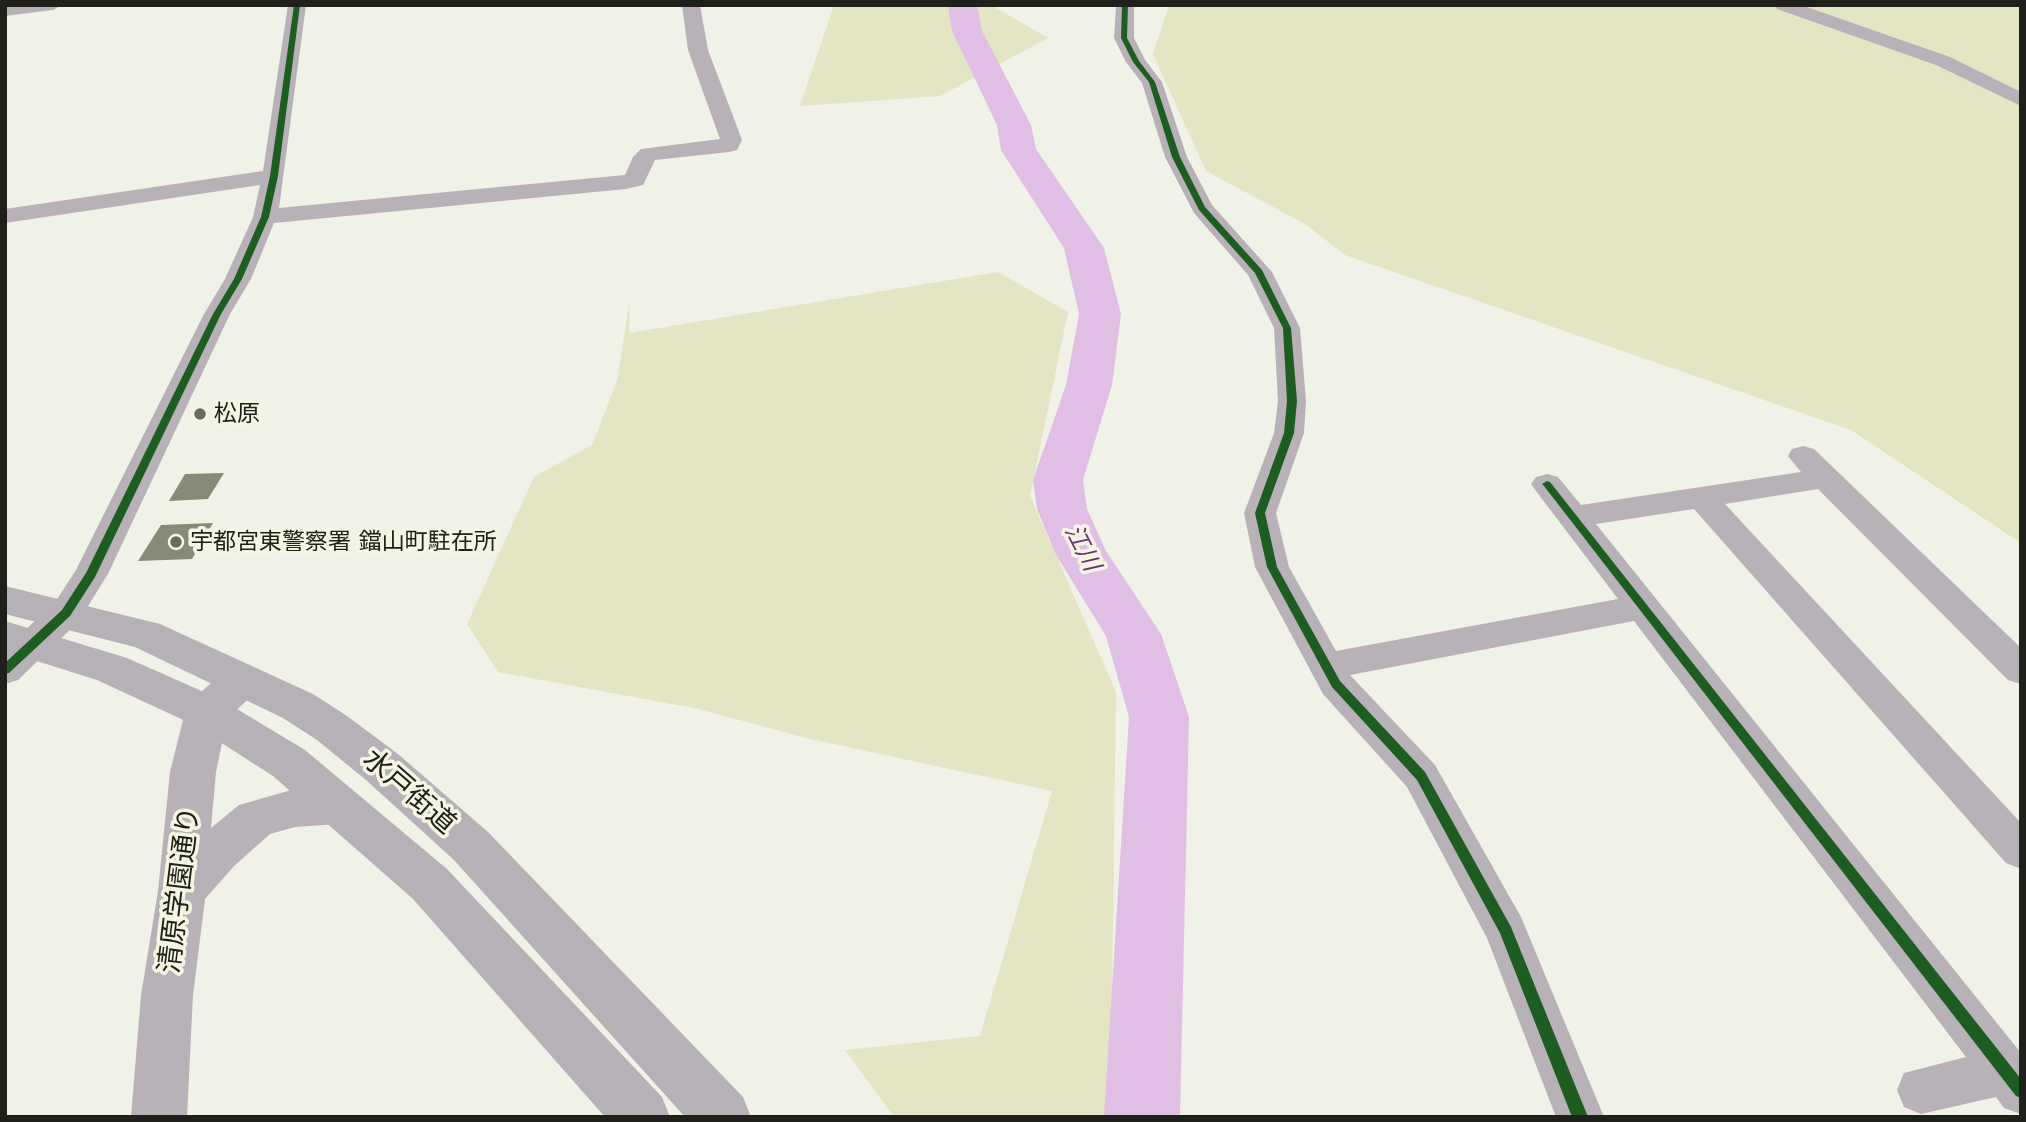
<!DOCTYPE html>
<meta charset="utf-8">
<style>
body{margin:0}
#map{position:relative;width:2026px;height:1122px;overflow:hidden;background:#f0f1e7;font-family:"Work Sans",sans-serif}
canvas{display:block}
.frame{position:absolute;inset:0;border:7px solid #20201a;pointer-events:none}
</style>
<div id="map">
<canvas width="2026" height="1122"></canvas>
<div class="frame"></div>
</div>
<script>
const ctx = document.querySelector('canvas').getContext('2d');
ctx.lineJoin = 'round';
function fillPath(path, color) {
  ctx.fillStyle = color;
  ctx.fill(path, 'evenodd');
}
function toPath(rows) {
  const path = new Path2D();
  for (const r of rows) {
    path.moveTo(r[0], r[1]);
    for (let i = 2; i < r.length; i += 2) path.lineTo(r[i], r[i + 1]);
  }
  return path;
}
function trace(path, color, width, dash) {
  ctx.strokeStyle = color;
  ctx.lineWidth = width;
  ctx.lineCap = dash ? 'butt' : 'round';
  ctx.setLineDash(dash || []);
  ctx.stroke(path);
}
function write(font, color, halo, rows, align = 'center') {
  ctx.font = font + ' "Work Sans","Noto Sans JP",sans-serif';
  ctx.lineWidth = 7;
  ctx.setLineDash([]);
  ctx.textBaseline = 'middle';
  ctx.strokeStyle = halo;
  ctx.fillStyle = color;
  for (const [text, x, y, turn = 0] of rows) {
    ctx.save();
    ctx.translate(x, y);
    ctx.rotate((+turn || 0) * Math.PI / 180);
    ctx.textAlign = isNaN(turn) ? turn : align;
    if (halo) ctx.strokeText(text, 0, 0);
    ctx.fillText(text, 0, 0);
    ctx.restore();
  }
}
fillPath(toPath([
 [834,5,991,5,1048,38,940,96,800,106],
 [1169,5,2021,5,2021,543,1851,430,1345,255,1305,224,1206,171,1153,54],
 [998,272,1068,312,1030,496,1116,692,1111,1066,1104,1117,894,1117,845,1050,980,1036,1052,791,806,738,699,709,498,672,467,624,534,477,592,445,617,381,630,299,629,333]
]), '#e4e5c3');
fillPath(toPath([
 [948,5,977,5,982,31,1031,125,1036,149,1104,248,1121,314,1112,385,1083,480,1087,509,1106,551,1161,634,1189,717,1180,1117,1104,1117,1129,717,1106,636,1056,555,1037,509,1033,480,1066,385,1079,314,1064,248,1001,150,997,125,952,31,948,5]
]), '#e1bee6');
fillPath(toPath([
 [224,473,208,499,169,501,185,474],
 [213,523,192,559,138,561,161,525]
]), '#898977');
fillPath(toPath([
 [5,5,62,5,53,10,5,16,5,5],
 [288,5,306,5,279,208,625,175,633,157,641,149,720,139,688,50,682,5,700,5,708,50,742,140,737,150,729,152,655,160,643,185,626,189,274,223,251,279,230,314,108,574,78,622,18,680,5,684,5,648,54,604,76,570,204,314,225,279,253,217,260,185,5,223,5,209,263,171,288,5],
 [1116,5,1134,5,1134,38,1145,60,1162,82,1187,157,1212,205,1272,272,1300,328,1306,401,1304,433,1276,513,1289,567,1336,651,1618,599,1536,491,1531,484,1536,477,1547,474,1558,477,1581,505,1801,472,1788,456,1792,449,1803,446,1814,449,2021,648,2021,684,2008,680,1818,489,1725,504,2021,823,2021,869,2006,863,1694,509,1596,524,2021,1053,2021,1114,2004,1108,1996,1097,1921,1114,1904,1107,1897,1090,1904,1073,1966,1057,1634,621,1350,675,1435,765,1521,917,1604,1117,1556,1117,1487,938,1407,787,1323,694,1255,567,1244,513,1274,433,1278,401,1274,328,1248,275,1194,213,1165,157,1142,83,1126,62,1114,38,1116,5],
 [1774,5,1801,5,1950,57,2021,92,2021,106,1936,65,1777,9,1774,5]
]), '#b8b2b8');
fillPath(toPath([
 [242,664,257,669,263,680,257,691,227,719,216,772,211,828,239,805,295,789,338,786,354,791,361,805,354,819,338,824,295,827,270,834,234,866,205,899,193,995,187,1117,131,1117,141,995,158,891,170,772,185,712,192,700,227,669,242,664]
]), '#b8b2b8');
fillPath(toPath([
 [5,586,160,624,313,694,347,716,398,754,488,832,743,1097,751,1117,685,1117,454,860,366,780,317,740,283,718,135,647,5,614,5,586],
 [5,621,127,658,222,700,305,750,447,869,662,1097,670,1117,605,1117,413,899,273,776,192,724,97,680,5,651,5,621]
]), '#b6b1b6');
fillPath(toPath([
 [294,5,300,5,278,176,269,217,242,279,221,314,95,577,70,616,9,673,5,674,5,663,62,610,86,573,213,314,234,279,261,217,270,176,294,5],
 [1122,5,1128,5,1127,38,1139,61,1155,82,1180,157,1205,207,1262,270,1291,328,1297,401,1294,433,1265,513,1277,567,1340,681,1425,772,1511,927,1588,1117,1572,1117,1500,933,1417,780,1332,687,1267,567,1255,513,1284,433,1287,401,1283,328,1255,273,1199,210,1172,157,1149,82,1133,62,1121,38,1122,5],
 [1547,481,1550,482,2021,1079,2021,1098,2016,1096,1544,486,1542,484,1547,481]
]), '#1b5e20');
for (const [x, y, r, color] of [
 [200,414,7,"#696962"],
 [176,542,7,"#696962"]
]) {
  const dot = new Path2D();
  dot.arc(x, y, r, 0, 2 * Math.PI);
  ctx.fillStyle = color;
  ctx.fill(dot);
  trace(dot, '#f4f5e3', 2.5);
}
write('23px', '#20201a', '#f4f5e3', [
 ["松原",214,414],
 ["宇都宮東警察署 鐺山町駐在所",190,542]
], 'left');
write('italic 24px', '#6a2f78', '#f4f5e3', [
 ["江川",1082,548,63]
]);
write('28px', '#20201a', '#f4f5e3', [
 ["水戸街道",409,792,41],
 ["清原学園通り",180,890,-83]
]);
</script>
